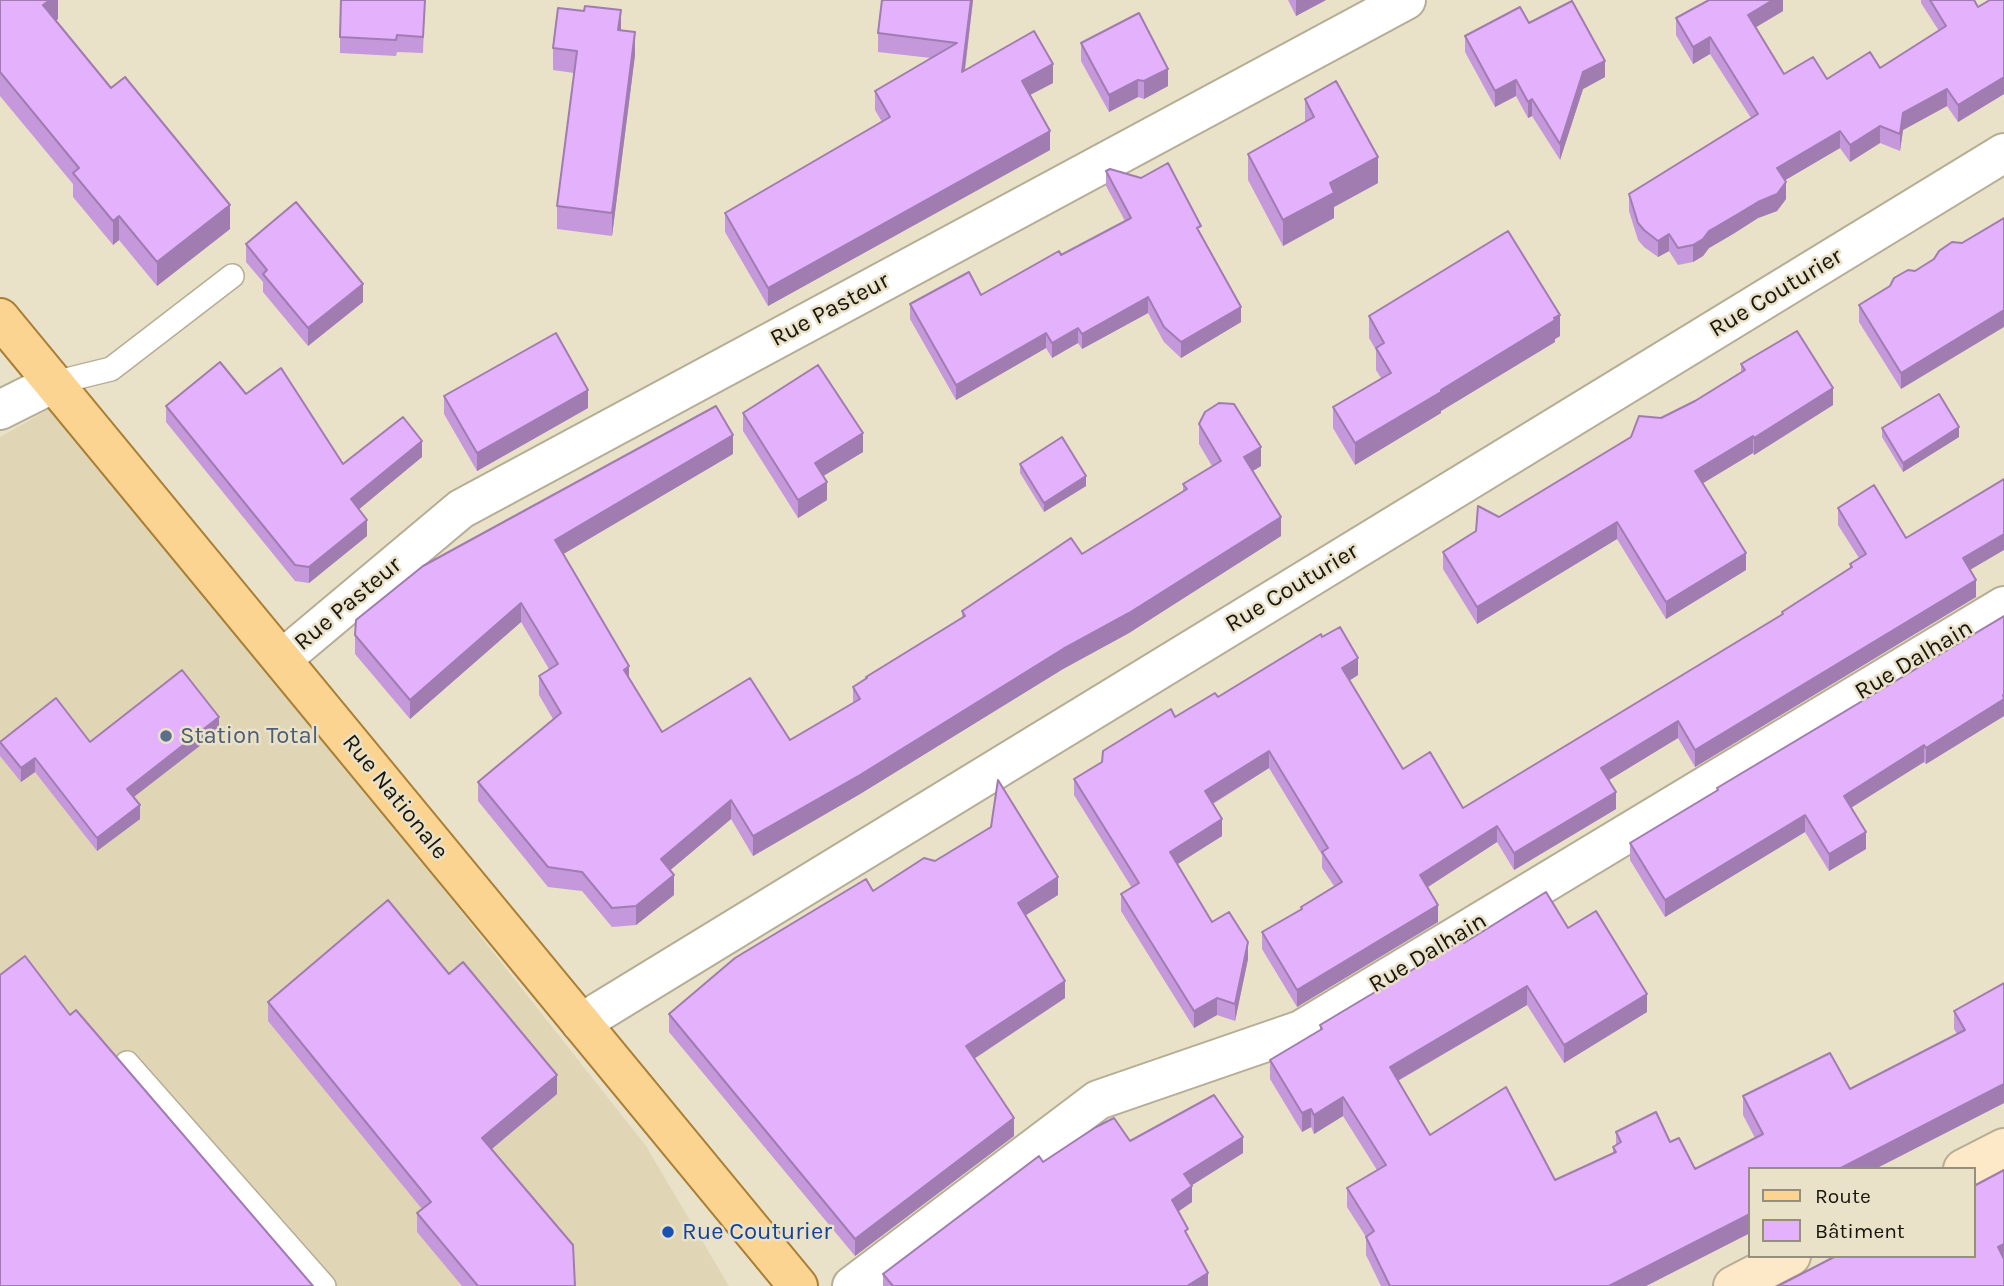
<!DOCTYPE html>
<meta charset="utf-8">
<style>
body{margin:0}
#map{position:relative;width:2004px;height:1286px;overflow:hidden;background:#e9e1c8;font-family:Karla,sans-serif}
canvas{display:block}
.legend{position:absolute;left:1748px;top:1167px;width:228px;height:91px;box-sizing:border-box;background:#e9e1c8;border:2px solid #958f7d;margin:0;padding:9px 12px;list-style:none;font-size:21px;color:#18150d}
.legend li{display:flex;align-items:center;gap:14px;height:35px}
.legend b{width:35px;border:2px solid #958f7d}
</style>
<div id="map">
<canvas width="2004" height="1286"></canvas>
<ul class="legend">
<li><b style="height:9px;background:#fbd492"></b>Route</li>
<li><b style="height:19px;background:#e4b1fd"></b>Bâtiment</li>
</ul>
</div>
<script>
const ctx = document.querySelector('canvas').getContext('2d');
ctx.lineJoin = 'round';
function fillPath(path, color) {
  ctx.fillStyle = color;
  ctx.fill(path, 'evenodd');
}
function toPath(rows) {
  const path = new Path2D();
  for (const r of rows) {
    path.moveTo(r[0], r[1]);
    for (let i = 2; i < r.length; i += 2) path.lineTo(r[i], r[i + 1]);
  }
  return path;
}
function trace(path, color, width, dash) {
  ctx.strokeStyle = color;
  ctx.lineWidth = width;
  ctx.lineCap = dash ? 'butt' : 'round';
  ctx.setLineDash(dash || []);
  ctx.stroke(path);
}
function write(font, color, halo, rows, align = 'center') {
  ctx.font = font + ' Karla,sans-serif';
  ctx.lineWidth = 5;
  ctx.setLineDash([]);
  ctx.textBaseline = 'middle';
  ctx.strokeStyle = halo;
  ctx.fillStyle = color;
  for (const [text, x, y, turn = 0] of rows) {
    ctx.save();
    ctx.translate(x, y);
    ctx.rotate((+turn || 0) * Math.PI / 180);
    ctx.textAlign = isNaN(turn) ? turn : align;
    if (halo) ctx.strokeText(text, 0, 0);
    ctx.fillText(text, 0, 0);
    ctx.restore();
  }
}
fillPath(toPath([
 [60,403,646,1146,729,1286,0,1286,0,437]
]), '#e0d6b6');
const service = toPath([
 [54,383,111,369,232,276],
 [127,1063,324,1286]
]);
const minor = toPath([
 [0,410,54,383],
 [282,659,461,509,1406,0],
 [581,1023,2004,153],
 [852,1286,1098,1100,1301,1030,2004,606]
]);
const secondary = toPath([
 [1963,1169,2004,1148],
 [1733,1286,1791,1256]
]);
const primary = toPath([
 [0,318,798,1286]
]);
trace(service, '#b5ad95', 26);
trace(minor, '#b5ad95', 42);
trace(secondary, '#b5ad95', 42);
trace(primary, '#aa7e34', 42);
trace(service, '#fff', 23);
trace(minor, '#fff', 38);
trace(secondary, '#fde9c8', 38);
trace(primary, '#fbd492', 38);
fillPath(toPath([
 [0,0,58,0,58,19,55,20,230,229,157,286,119,240,113,245,73,197,73,184,0,96],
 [425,0,423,53,397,52,396,56,340,53,340,37],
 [882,0,973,0,965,71,1053,83,1030,95,1050,150,768,306,725,232,725,213,882,122,875,110,875,91,931,58,878,52,878,33],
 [1288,0,1326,0,1296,16],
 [1783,0,1783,11,1756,27,1784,74,1827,79,1880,68,1939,31,1921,3,1921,0,1974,0,1978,7,2004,0,2004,94,1958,122,1947,106,1903,130,1900,151,1880,143,1850,162,1840,148,1785,180,1786,199,1777,211,1758,218,1733,234,1709,248,1703,256,1693,262,1678,265,1669,251,1658,257,1644,247,1638,240,1629,211,1629,194,1751,118,1710,54,1693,64,1676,35,1676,18],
 [1529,23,1605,77,1583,89,1560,160,1532,116,1528,118,1516,96,1495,107,1465,52,1465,36],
 [621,30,635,55,612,236,557,229,557,206,574,73,553,70,553,48],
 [1081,43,1168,86,1144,99,1138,97,1109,112,1081,61],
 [1305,99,1378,183,1334,207,1334,218,1283,246,1248,180,1248,154,1305,122],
 [1106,171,1201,236,1241,322,1181,358,1164,342,1148,313,1082,349,1078,343,1052,358,1046,348,956,400,910,319,910,304,981,295,1061,255,1125,221,1106,186],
 [1962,243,1901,389,1859,322,1859,305],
 [246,244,363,302,308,346,263,292,263,282,246,262],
 [1369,316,1560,336,1555,339,1555,342,1441,411,1441,413,1355,465,1333,428,1333,407,1381,378,1376,370,1376,350,1369,338],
 [1741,364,1833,405,1754,455,1753,453,1703,483,1746,570,1666,619,1617,539,1477,624,1443,569,1443,552,1661,418,1695,401,1741,373],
 [444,396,588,408,477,471,444,414],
 [166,406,343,464,422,457,358,509,367,536,309,583,295,581,166,422],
 [743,413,863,452,823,476,827,500,798,518,743,431],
 [1199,424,1261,466,1253,471,1281,536,1129,633,1063,669,860,794,753,856,731,819,670,870,674,895,636,925,612,927,582,891,548,887,478,801,478,782,553,719,539,695,539,676,549,669,521,622,410,719,355,654,355,635,733,454,563,554,629,678,662,732,790,740,853,703,853,687,866,679,866,677,962,618,962,611,1082,554,1183,492,1183,484,1212,466,1199,444],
 [1882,428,1959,437,1903,472,1882,437],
 [1020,464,1086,486,1044,512,1020,473],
 [1838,508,1906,538,1971,570,1976,597,1695,767,1678,738,1608,780,1616,809,1514,870,1497,842,1428,887,1438,922,1297,1007,1262,949,1262,932,1301,909,1301,907,1334,886,1322,868,1322,855,1269,768,1213,804,1222,836,1177,864,1212,922,1248,959,1235,1021,1217,1015,1194,1028,1121,911,1121,894,1132,888,1074,795,1074,779,1175,717,1218,697,1358,675,1349,681,1403,769,1463,808,1782,614,1782,612,1850,568,1850,564,1859,558,1838,525],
 [2004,616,2004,716,1926,764,1924,762,1851,808,1866,849,1829,871,1805,832,1665,917,1630,860,1630,843,1717,791,1717,788],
 [219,731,134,797,140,819,97,851,35,772,21,782,0,756,0,742,90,742],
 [873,891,1058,895,1026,915,1065,998,974,1059,1014,1136,855,1256,669,1032,669,1014],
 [1568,928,1647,1012,1564,1063,1527,1005,1398,1081,1430,1135,1555,1180,1613,1153,1613,1147,1616,1145,1616,1132,1670,1142,1695,1169,1755,1138,1743,1115,1743,1096,1850,1089,1957,1034,1954,1029,1954,1011,2004,1103,1875,1169,1750,1169,1750,1233,1646,1286,1381,1286,1366,1255,1366,1237,1347,1207,1347,1188,1377,1170,1343,1116,1314,1134,1311,1127,1302,1132,1270,1079,1270,1060,1320,1031,1320,1025,1464,943],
 [449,974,557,1094,492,1149,575,1286,462,1286,417,1232,417,1213,422,1209,268,1021,268,1002],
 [1130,1141,1243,1153,1191,1186,1192,1202,1178,1211,1208,1286,883,1286,883,1274,1043,1162]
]), '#c498da');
fillPath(toPath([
 [50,0,58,0,58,19,43,29,43,5],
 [971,0,973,0,962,91,962,72],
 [1296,0,1326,0,1296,16],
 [1773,0,1783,0,1783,11,1748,32,1748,15],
 [621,10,621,33,618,30],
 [635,32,635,55,612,236,612,213],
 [1710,37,1710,54,1693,64,1693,47],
 [1605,61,1605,77,1583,89,1560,160,1560,144,1583,72],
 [1053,64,1053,83,1022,99,1022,81],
 [1168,69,1168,86,1144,99,1144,81],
 [2004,77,2004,94,1958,122,1958,105],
 [1138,80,1138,97,1109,112,1109,95],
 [1516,80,1516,96,1495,107,1495,91],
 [1947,89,1947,106,1903,130,1900,151,1900,134,1903,113],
 [1532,99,1532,116,1528,118,1528,102],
 [1880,126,1880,143,1850,162,1850,145],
 [1050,131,1050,150,768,306,768,288],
 [1840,131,1840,148,1777,185,1777,168],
 [1378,157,1378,183,1334,207,1334,218,1283,246,1283,220,1330,183],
 [1786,182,1786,199,1777,211,1758,218,1733,234,1709,248,1703,256,1693,262,1693,245,1709,231],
 [230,205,230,229,157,286,157,262],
 [119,216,119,240,113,245,113,221],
 [1669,234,1669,251,1658,257,1658,241],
 [363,284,363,302,308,346,308,328],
 [1148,297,1148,313,1082,349,1082,334],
 [1241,307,1241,322,1181,358,1181,342],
 [2004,310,2004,327,1901,389,1901,373],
 [1560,315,1560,336,1555,339,1555,342,1441,411,1441,413,1355,465,1355,443],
 [1078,328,1078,343,1052,358,1052,343],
 [1046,333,1046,348,956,400,956,385],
 [1833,388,1833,405,1754,455,1754,438],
 [588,390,588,408,477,471,477,453],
 [1959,427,1959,437,1903,472,1903,463],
 [863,433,863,452,815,481,815,463],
 [733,435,733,454,555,559,555,540],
 [1753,436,1753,453,1695,488,1695,471],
 [422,441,422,457,351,516,351,499],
 [1261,447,1261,466,1244,476,1244,457],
 [1086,476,1086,486,1044,512,1044,503],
 [827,482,827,500,798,518,798,500],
 [1281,517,1281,536,1129,633,1063,669,860,794,753,856,753,836],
 [367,520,367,536,309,583,309,567],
 [1617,522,1617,539,1477,624,1477,607],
 [2004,534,2004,550,1963,574,1963,558],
 [1746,553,1746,570,1666,619,1666,602],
 [1976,580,1976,597,1695,767,1695,750],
 [521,603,521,622,410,719,410,700],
 [1358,658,1358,675,1342,685,1342,668],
 [629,666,629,686,624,670],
 [2004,695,2004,716,1926,764,1926,748],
 [219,717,219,731,127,802,127,789],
 [1678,721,1678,738,1601,785,1601,768],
 [1924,745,1924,762,1844,812,1844,796],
 [1269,751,1269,768,1205,808,1205,791],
 [35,758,35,772,21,782,21,768],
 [1616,792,1616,809,1514,870,1514,853],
 [731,800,731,819,661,878,661,859],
 [140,805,140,819,97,851,97,838],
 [1805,815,1805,832,1665,917,1665,900],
 [1222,819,1222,836,1170,869,1170,852],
 [1497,826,1497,842,1420,892,1420,875],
 [1866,832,1866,849,1829,871,1829,854],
 [674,875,674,895,636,925,636,906],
 [1058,877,1058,895,1018,920,1018,903],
 [1438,905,1438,922,1297,1007,1297,990],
 [1248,942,1248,959,1235,1021,1235,1004],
 [1065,981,1065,998,966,1064,966,1046],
 [1527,986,1527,1005,1390,1085,1390,1067],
 [1647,994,1647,1012,1564,1063,1564,1045],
 [1217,998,1217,1015,1194,1028,1194,1011],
 [557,1075,557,1094,482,1157,482,1138],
 [2004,1084,2004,1103,1875,1169,1839,1169],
 [1343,1097,1343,1116,1314,1134,1314,1115],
 [1311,1109,1311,1127,1302,1132,1302,1113],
 [1014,1118,1014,1136,855,1256,855,1239],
 [1243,1137,1243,1153,1184,1190,1184,1174],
 [1192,1186,1192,1202,1172,1216,1172,1200],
 [1750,1214,1750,1233,1646,1286,1609,1286],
 [2004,1244,2004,1262,1998,1247],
 [1208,1273,1208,1286,1187,1286]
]), '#a07cb1');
const building = toPath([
 [0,0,50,0,43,5,111,88,125,77,230,205,157,262,119,216,113,221,73,173,79,168,0,72,0,0],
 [341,0,425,0,423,37,397,35,396,40,340,37,341,0],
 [882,0,971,0,962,72,1034,31,1053,64,1022,81,1050,131,768,288,725,213,890,117,875,91,957,43,878,33,882,0],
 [1709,0,1773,0,1748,15,1784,74,1813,57,1827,79,1870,52,1880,68,1946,26,1930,0,1974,0,1978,7,1990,0,2004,0,2004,77,1958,105,1947,89,1903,113,1900,134,1880,126,1850,145,1840,131,1777,168,1786,182,1777,194,1758,202,1733,217,1709,231,1703,239,1693,245,1678,248,1669,234,1658,241,1644,230,1638,223,1629,194,1758,114,1710,37,1693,47,1676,18,1709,0],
 [1572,1,1605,61,1583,72,1560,144,1532,99,1528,102,1516,80,1495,91,1465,36,1520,7,1529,23,1572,1],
 [585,6,621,10,618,30,635,32,612,213,557,206,577,51,553,48,558,8,584,11,585,6],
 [1139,13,1168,69,1144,81,1138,80,1109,95,1081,43,1139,13],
 [1336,81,1378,157,1330,183,1334,193,1283,220,1248,154,1314,117,1305,99,1336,81],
 [1168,163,1201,226,1197,228,1241,307,1181,342,1164,327,1148,297,1082,334,1078,328,1052,343,1046,333,956,385,910,304,969,272,981,295,1059,251,1061,255,1131,218,1106,171,1110,169,1141,178,1168,163],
 [296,202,363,284,308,328,263,274,267,270,246,244,296,202],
 [2004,218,2004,310,1901,373,1859,305,1890,286,1894,278,1908,270,1915,271,1934,259,1939,251,1952,242,1962,243,2004,218],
 [1508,231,1560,315,1554,318,1555,320,1441,390,1441,392,1355,443,1333,407,1391,373,1376,348,1384,343,1369,316,1508,231],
 [1797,331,1833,388,1754,438,1753,436,1695,471,1746,553,1666,602,1617,522,1477,607,1443,552,1476,531,1478,506,1499,517,1631,437,1639,416,1661,418,1695,401,1745,370,1741,364,1797,331],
 [556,333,588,390,477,453,444,396,556,333],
 [220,362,246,394,281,368,343,464,403,417,422,441,351,499,367,520,309,567,295,565,166,406,220,362],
 [818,365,863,433,815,463,827,482,798,500,743,413,818,365],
 [1939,394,1959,427,1903,463,1882,428,1939,394],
 [1219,403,1234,404,1261,447,1244,457,1281,517,1129,613,1063,649,860,775,753,836,731,800,661,859,674,875,636,906,612,908,582,872,548,867,478,782,561,713,539,676,558,664,521,603,410,700,355,635,356,620,423,566,716,406,733,435,555,540,629,666,624,670,662,732,750,678,790,740,860,699,853,687,867,678,866,677,965,616,962,611,1071,538,1082,554,1187,489,1183,484,1221,461,1199,424,1205,412,1219,403],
 [1062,437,1086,476,1044,503,1020,464,1062,437],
 [2004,479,2004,534,1963,558,1976,580,1695,750,1678,721,1601,768,1616,792,1514,853,1497,826,1420,875,1438,905,1297,990,1262,932,1302,909,1301,907,1342,882,1322,852,1328,848,1269,751,1205,791,1222,819,1170,852,1212,922,1229,912,1248,942,1235,1004,1217,998,1194,1011,1121,894,1139,883,1074,779,1102,762,1103,751,1171,709,1175,717,1215,693,1218,697,1321,634,1322,637,1340,627,1358,658,1342,668,1403,769,1430,752,1463,808,1783,614,1782,612,1852,567,1850,564,1866,554,1838,508,1874,485,1906,538,2004,479],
 [2004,616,2004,695,2003,695,2004,699,1926,748,1924,745,1844,796,1866,832,1829,854,1805,815,1665,900,1630,843,1718,790,1717,788,2004,616],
 [182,670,219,717,127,789,140,805,97,838,35,758,21,768,0,742,56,698,90,742,182,670],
 [998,780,1058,877,1018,903,1065,981,966,1046,1014,1118,855,1239,669,1014,735,958,866,879,873,891,924,858,935,861,991,827,998,780],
 [1546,892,1568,928,1596,911,1647,994,1564,1045,1527,986,1390,1067,1430,1135,1506,1087,1555,1180,1616,1152,1613,1147,1621,1142,1616,1132,1656,1112,1670,1142,1679,1138,1695,1169,1763,1134,1743,1096,1830,1053,1850,1089,1965,1030,1954,1011,2004,983,2004,1084,1839,1169,1750,1169,1750,1214,1609,1286,1390,1286,1366,1237,1374,1231,1347,1188,1386,1165,1343,1097,1314,1115,1311,1109,1302,1113,1270,1060,1322,1029,1320,1025,1462,940,1464,943,1546,892],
 [388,900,449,974,463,962,557,1075,482,1138,573,1245,575,1286,478,1286,417,1213,431,1202,268,1002,388,900],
 [25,956,70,1015,76,1010,313,1286,0,1286,0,975,25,956],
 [1214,1095,1243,1137,1184,1174,1192,1186,1172,1200,1188,1229,1185,1231,1208,1273,1187,1286,893,1286,883,1274,1039,1156,1043,1162,1096,1127,1114,1118,1130,1141,1214,1095],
 [2004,1170,2004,1244,1998,1247,2004,1259,2004,1286,1778,1286,1836,1256,1974,1256,1974,1186,2004,1170]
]);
fillPath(building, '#e4b1fd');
trace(building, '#a07cb1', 2);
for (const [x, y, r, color] of [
 [166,736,7,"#5c6f8a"],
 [668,1232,7,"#1a4fb4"]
]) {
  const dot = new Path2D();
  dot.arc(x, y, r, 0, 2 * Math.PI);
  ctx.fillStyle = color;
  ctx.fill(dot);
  trace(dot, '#e9e1c8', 2.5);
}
write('24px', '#18150d', '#e9e1c8', [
 ["Rue Couturier",1776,293,-31],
 ["Rue Pasteur",830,310,-28],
 ["Rue Couturier",1292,588,-31],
 ["Rue Pasteur",348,604,-40],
 ["Rue Dalhain",1914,660,-31],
 ["Rue Nationale",395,797,51],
 ["Rue Dalhain",1428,953,-31]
]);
write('24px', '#4e5e75', '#e9e1c8', [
 ["Station Total",180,736]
], 'left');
write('24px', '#164399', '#e9e1c8', [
 ["Rue Couturier",682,1232]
], 'left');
</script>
